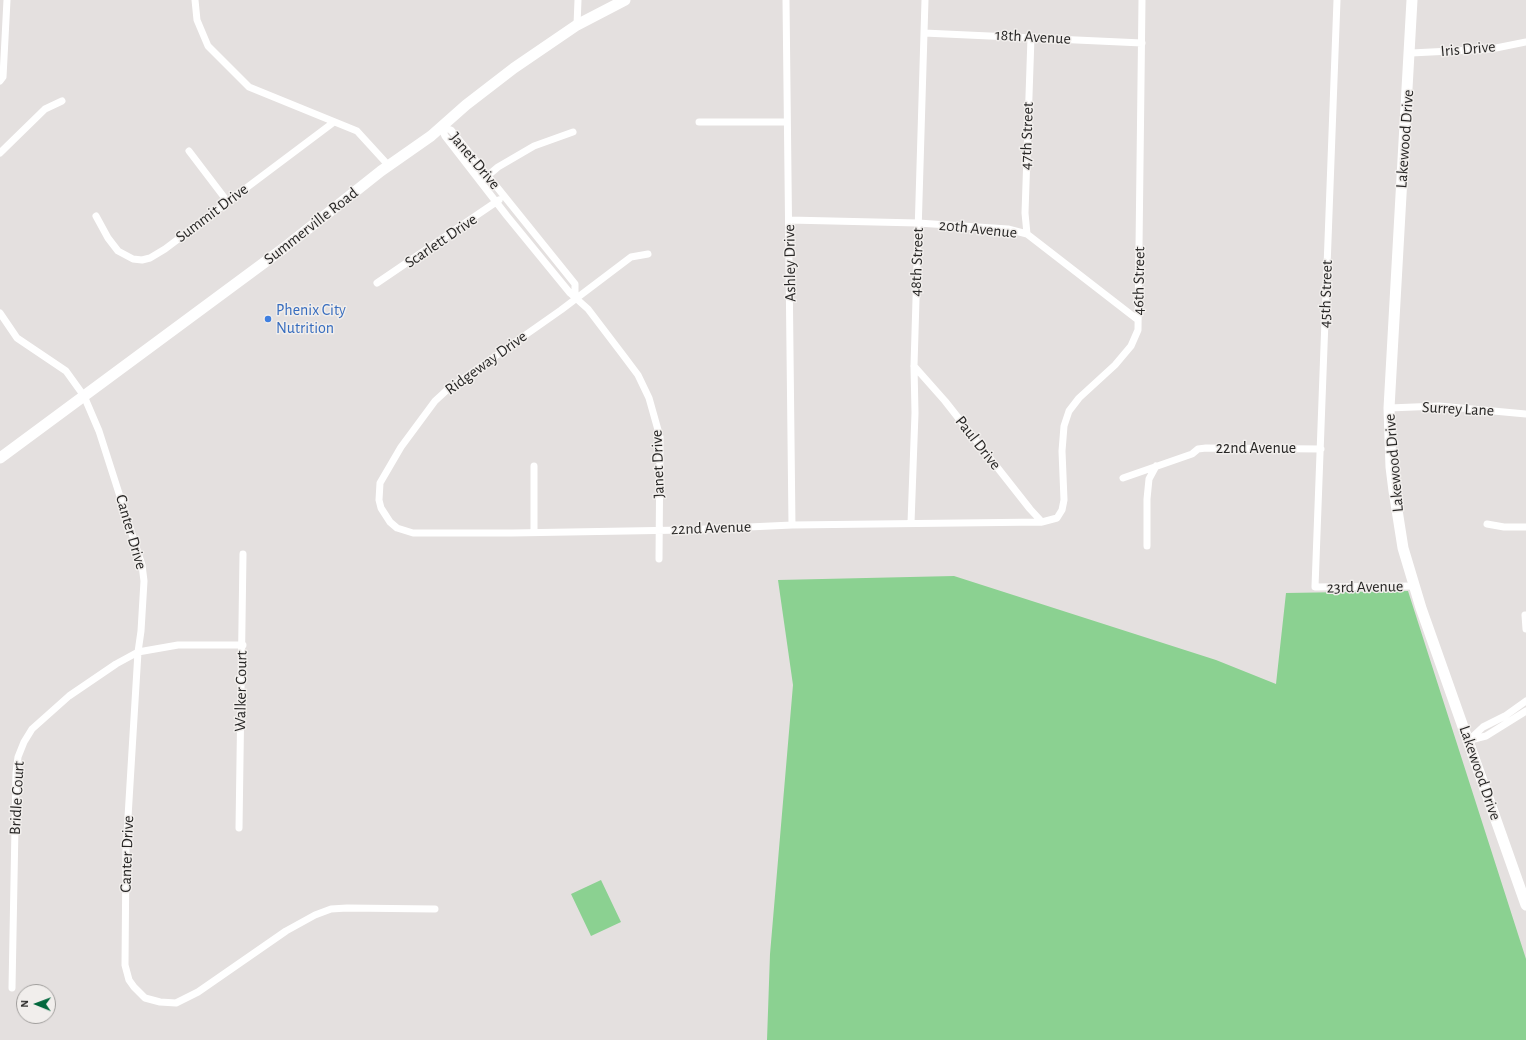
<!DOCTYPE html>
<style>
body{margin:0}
#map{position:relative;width:1526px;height:1040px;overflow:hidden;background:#e4e0df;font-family:"Alegreya Sans",sans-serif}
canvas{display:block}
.north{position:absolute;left:16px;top:984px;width:40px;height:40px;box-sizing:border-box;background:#f1eeec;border:1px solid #a09e9c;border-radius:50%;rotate:271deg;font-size:11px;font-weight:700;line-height:16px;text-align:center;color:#272625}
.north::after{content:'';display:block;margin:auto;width:14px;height:18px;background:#02683d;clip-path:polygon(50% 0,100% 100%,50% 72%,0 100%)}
</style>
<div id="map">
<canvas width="1526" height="1040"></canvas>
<div class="north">N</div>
</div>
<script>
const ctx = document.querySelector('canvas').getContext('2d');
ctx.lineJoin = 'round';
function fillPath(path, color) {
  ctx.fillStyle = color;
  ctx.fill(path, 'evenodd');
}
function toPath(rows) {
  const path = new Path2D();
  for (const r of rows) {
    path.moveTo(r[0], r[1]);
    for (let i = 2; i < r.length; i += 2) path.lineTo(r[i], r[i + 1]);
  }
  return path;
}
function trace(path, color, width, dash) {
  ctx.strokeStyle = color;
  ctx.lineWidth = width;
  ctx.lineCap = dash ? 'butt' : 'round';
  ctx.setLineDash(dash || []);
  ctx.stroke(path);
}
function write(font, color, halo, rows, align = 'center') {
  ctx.font = font + ' "Alegreya Sans",sans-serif';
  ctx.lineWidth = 3;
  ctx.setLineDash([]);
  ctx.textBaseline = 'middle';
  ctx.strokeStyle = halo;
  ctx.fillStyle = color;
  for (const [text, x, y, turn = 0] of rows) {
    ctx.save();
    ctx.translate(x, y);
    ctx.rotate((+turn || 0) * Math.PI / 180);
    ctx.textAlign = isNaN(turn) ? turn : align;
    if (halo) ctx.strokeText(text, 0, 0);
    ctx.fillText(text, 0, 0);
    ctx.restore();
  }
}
fillPath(toPath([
 [954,576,1216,660,1276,684,1286,593,1408,591,1526,959,1526,1040,767,1040,770,954,793,685,778,580],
 [601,880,621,922,591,936,571,894]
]), '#8bd191');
trace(toPath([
 [195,0,197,20,208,46,249,87,357,131,389,166],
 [786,0,792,525],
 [1337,0,1315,587,1414,586],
 [577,25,578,0],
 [924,33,1142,43],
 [1411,53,1491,49,1526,42],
 [0,81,3,77,7,0],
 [699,122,787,122],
 [441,127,445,136,507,216,570,293,588,309,623,355,638,375,649,398,660,437,659,559],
 [441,127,451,130,575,284,575,299],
 [189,151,227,201],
 [0,153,45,109,62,101],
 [485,178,498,167,534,146,573,132],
 [96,216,108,238,118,251,133,259,142,260,150,258,165,249,334,122],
 [789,220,918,223,1008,229,1027,234,1138,320],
 [1027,234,1025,213,1031,37],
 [648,254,631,257,561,310,447,390,435,401,401,447,380,483,379,500,381,508,390,522,397,528,413,533,512,533,684,530,792,525,1042,522,1057,518,1062,510,1064,500,1062,451,1064,426,1069,411,1079,398,1115,365,1131,346,1138,330,1142,0],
 [377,283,499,200],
 [0,313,17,338,66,371,84,396,99,431,142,565,144,581,141,631,138,652,126,850,125,965,129,980,134,987,145,998,160,1002,176,1003,198,992,286,931,315,915,331,909,347,908,435,909],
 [914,366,945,401,1030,509,1042,522],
 [1389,408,1439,406,1526,414],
 [534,466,534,531],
 [1123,478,1192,454,1198,449,1206,448,1321,449],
 [911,523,915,413,914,366,925,0],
 [1487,524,1504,527,1526,527],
 [1147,546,1147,499,1149,479,1156,466],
 [1525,615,1526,629],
 [1470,740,1486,736,1526,711],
 [1468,741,1483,727,1505,716,1526,701],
 [239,828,243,554],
 [12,988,16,773,18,757,24,742,32,729,69,696,116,664,138,652,178,645,243,645]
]), '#fff', 7);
trace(toPath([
 [1412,0,1389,408,1391,467,1394,491,1403,548,1421,608,1526,905],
 [0,458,284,248,381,171,431,136,466,105,514,68,577,25,625,0]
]), '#fff', 11);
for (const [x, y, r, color] of [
 [268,319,4,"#3f7fe0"]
]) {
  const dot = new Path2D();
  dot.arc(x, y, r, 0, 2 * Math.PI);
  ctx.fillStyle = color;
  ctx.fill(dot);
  trace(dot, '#f1eeec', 1.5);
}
write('16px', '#272625', '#f1eeec', [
 ["18th Avenue",1033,37,3],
 ["Iris Drive",1468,49,-5],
 ["47th Street",1027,136,-88],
 ["Lakewood Drive",1405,139,-86],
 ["Janet Drive",475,161,50],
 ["Summit Drive",212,213,-37],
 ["Summerville Road",311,226,-38],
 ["20th Avenue",978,229,6],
 ["Scarlett Drive",441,241,-34],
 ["48th Street",917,262,-88],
 ["Ashley Drive",790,263,-91],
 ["46th Street",1139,281,-89],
 ["45th Street",1326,294,-88],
 ["Ridgeway Drive",486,363,-36],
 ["Surrey Lane",1458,409,3],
 ["Paul Drive",978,443,52],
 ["22nd Avenue",1256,448],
 ["Lakewood Drive",1394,463,-95],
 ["Janet Drive",658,464,-92],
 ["22nd Avenue",711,528,-2],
 ["Canter Drive",131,532,74],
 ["23rd Avenue",1365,587,-1],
 ["Walker Court",241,691,-89],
 ["Lakewood Drive",1480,773,71],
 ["Bridle Court",17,798,-87],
 ["Canter Drive",127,854,-88]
]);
write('16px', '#366cbe', '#f1eeec', [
 ["Phenix City",276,310],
 ["Nutrition",276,328]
], 'left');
</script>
